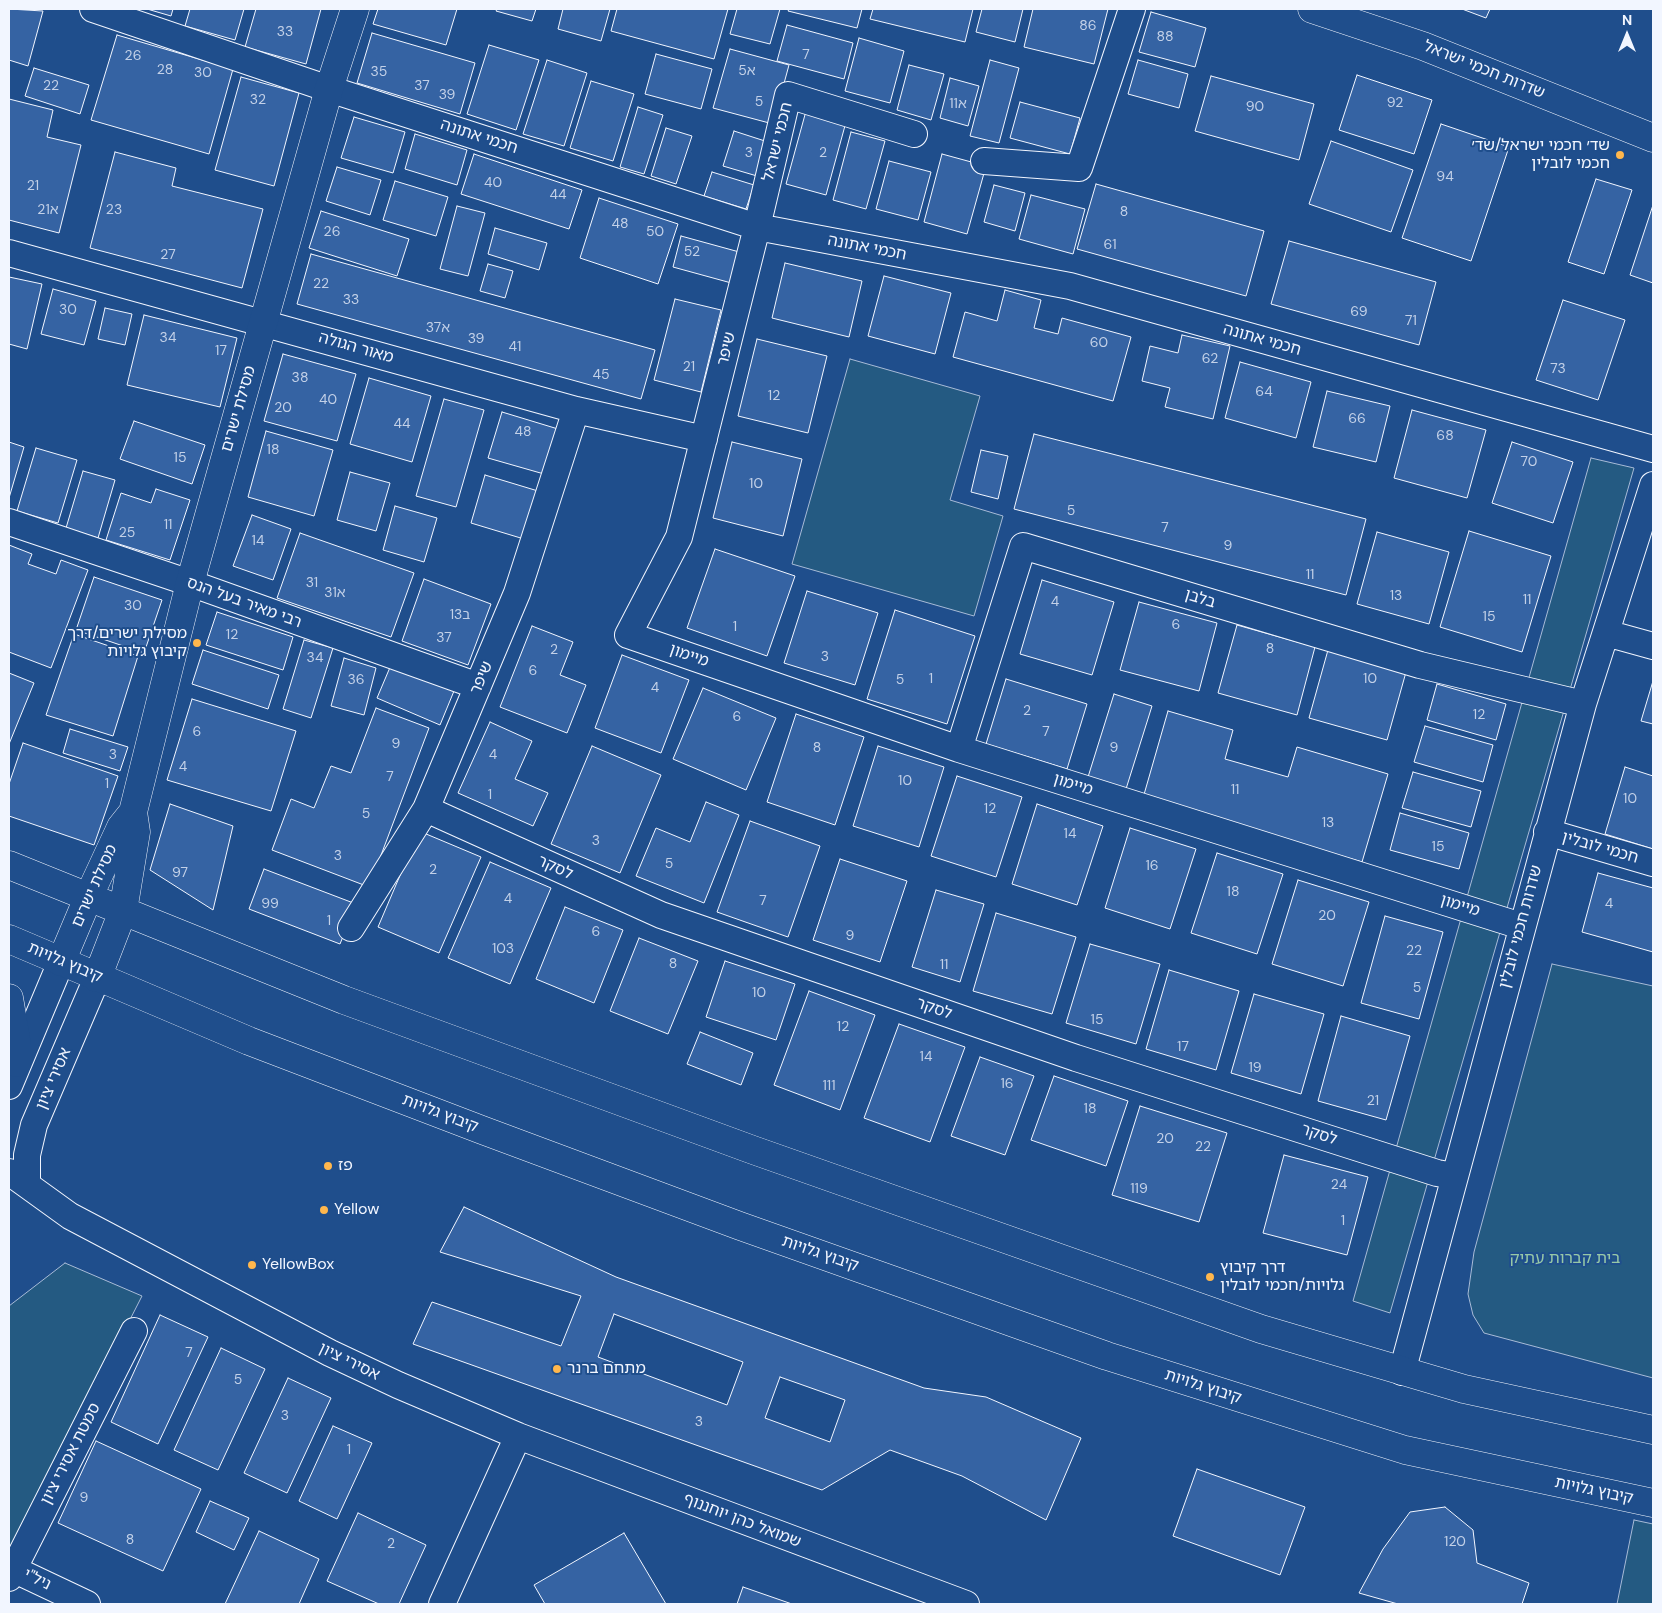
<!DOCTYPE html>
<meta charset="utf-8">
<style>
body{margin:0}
#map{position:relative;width:1662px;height:1613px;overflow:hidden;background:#1f4e8c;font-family:"DM Sans",sans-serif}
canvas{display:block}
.frame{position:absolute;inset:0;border:10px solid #f2f6ff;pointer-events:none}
.north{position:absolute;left:1602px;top:10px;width:50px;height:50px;-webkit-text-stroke:4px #1f4e8c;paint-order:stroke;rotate:0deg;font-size:14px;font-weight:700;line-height:20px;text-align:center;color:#f2f6ff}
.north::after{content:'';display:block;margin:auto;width:18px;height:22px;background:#f2f6ff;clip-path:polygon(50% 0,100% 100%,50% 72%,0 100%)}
</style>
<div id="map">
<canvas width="1662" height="1613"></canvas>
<div class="frame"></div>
<div class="north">N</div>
</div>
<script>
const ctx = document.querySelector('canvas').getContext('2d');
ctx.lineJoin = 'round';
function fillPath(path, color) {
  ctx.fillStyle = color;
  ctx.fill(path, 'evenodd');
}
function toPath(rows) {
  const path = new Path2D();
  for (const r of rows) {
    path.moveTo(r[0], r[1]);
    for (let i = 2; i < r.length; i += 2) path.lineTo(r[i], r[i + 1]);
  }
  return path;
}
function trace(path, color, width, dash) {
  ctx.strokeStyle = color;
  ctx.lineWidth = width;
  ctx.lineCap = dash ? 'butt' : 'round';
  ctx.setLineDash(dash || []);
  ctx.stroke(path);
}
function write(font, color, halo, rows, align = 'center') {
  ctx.font = font + ' "DM Sans","Noto Sans Hebrew",sans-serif';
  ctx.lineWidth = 4;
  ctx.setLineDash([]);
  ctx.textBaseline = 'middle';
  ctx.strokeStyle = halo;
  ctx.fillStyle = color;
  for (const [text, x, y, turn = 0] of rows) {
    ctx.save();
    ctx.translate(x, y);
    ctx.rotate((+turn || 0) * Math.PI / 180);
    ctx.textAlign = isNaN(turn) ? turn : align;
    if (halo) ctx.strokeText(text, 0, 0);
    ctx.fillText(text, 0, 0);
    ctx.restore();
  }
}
const green = toPath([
 [850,359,980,396,950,500,1003,516,974,616,792,564,850,359],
 [1591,458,1634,468,1390,1313,1353,1301,1591,458],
 [1552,964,1653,986,1653,1378,1484,1333,1473,1315,1468,1294,1474,1252,1552,964],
 [65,1263,142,1296,9,1557,9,1306,65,1263],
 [1634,1520,1653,1524,1653,1604,1617,1604,1634,1520]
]);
fillPath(green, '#245a82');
trace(green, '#a8bbd7', 1);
const building = toPath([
 [9,9,43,11,28,66,9,60,9,9],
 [147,9,173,9,171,16,147,9],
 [190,9,244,9,235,40,185,26,190,9],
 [256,9,321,9,306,64,245,47,256,9],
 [378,9,457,9,446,45,373,24,378,9],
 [497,9,536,9,532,21,496,11,497,9],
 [563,9,610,9,601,41,558,29,563,9],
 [617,9,728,9,714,59,611,31,617,9],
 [737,9,780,9,770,44,730,34,737,9],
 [789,9,862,9,857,28,788,11,789,9],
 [873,9,973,9,965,42,870,19,873,9],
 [982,9,1023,9,1015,42,976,32,982,9],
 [1033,9,1108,9,1094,64,1024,47,1033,9],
 [1462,9,1490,9,1486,18,1462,9],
 [1151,12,1206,28,1195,67,1139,52,1151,12],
 [787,25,853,43,844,79,777,61,787,25],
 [372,33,475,63,460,114,357,83,372,33],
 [117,35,233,69,209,154,91,120,117,35],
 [859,38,904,51,890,103,845,91,859,38],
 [489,45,539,60,516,130,467,114,489,45],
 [730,49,789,65,773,124,713,108,730,49],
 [656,54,712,69,701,109,645,94,656,54],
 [547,60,587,73,564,146,523,134,547,60],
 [990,60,1019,68,999,143,970,136,990,60],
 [1138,60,1188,74,1179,108,1128,94,1138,60],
 [909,65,944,74,931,120,897,110,909,65],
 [34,68,89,85,80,114,25,96,34,68],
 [1357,75,1432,100,1414,154,1339,130,1357,75],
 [1211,76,1314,104,1299,160,1195,131,1211,76],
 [241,77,299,93,274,186,215,170,241,77],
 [950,78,979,86,968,126,940,118,950,78],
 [591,81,634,94,613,161,570,148,591,81],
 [9,99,53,110,47,137,81,145,59,233,9,220,9,99],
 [1020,102,1080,118,1070,154,1010,138,1020,102],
 [638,107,663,115,644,174,620,167,638,107],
 [806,111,846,122,826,195,786,184,806,111],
 [354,117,405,132,393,173,341,158,354,117],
 [1441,124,1509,147,1471,261,1402,238,1441,124],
 [666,128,692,136,676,184,651,176,666,128],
 [734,131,768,142,757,176,723,166,734,131],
 [851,132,885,141,866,209,833,200,851,132],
 [415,134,467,150,457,185,405,169,415,134],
 [1331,141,1413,170,1391,232,1309,204,1331,141],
 [115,152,176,168,172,186,263,209,242,288,90,248,115,152],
 [474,154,582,190,569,229,461,194,474,154],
 [942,154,986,166,967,234,924,222,942,154],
 [889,161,931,172,918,220,876,209,889,161],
 [337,167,381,180,370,215,326,201,337,167],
 [712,172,754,185,746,209,704,196,712,172],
 [1596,179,1632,190,1604,274,1568,262,1596,179],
 [395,181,448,197,436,236,383,220,395,181],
 [1096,184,1264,231,1246,296,1077,249,1096,184],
 [994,185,1025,193,1015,231,984,222,994,185],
 [1031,195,1085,209,1073,254,1019,239,1031,195],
 [599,198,678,224,658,284,580,258,599,198],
 [1653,205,1653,283,1630,275,1653,205],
 [457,206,485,213,468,276,440,269,457,206],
 [321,211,409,239,397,276,309,248,321,211],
 [495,228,547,243,539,270,488,254,495,228],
 [681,236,743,253,735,284,673,267,681,236],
 [1289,241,1436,282,1419,345,1271,304,1289,241],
 [311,254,655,350,641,399,297,304,311,254],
 [785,263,862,281,849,337,772,318,785,263],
 [488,264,513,271,505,298,480,291,488,264],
 [884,276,951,293,935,354,868,336,884,276],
 [9,277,42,284,27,349,9,344,9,277],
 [53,289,96,301,84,345,41,334,53,289],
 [1005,290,1041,300,1034,328,1058,334,1062,318,1131,337,1113,401,953,357,965,312,997,321,1005,290],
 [675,299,721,310,701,392,654,380,675,299],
 [1563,300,1625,320,1598,400,1536,380,1563,300],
 [105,308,132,314,125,345,98,339,105,308],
 [144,315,237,338,220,407,127,385,144,315],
 [1182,335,1230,346,1213,419,1165,407,1170,388,1142,381,1150,346,1178,353,1182,335],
 [757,339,827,356,808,433,738,416,757,339],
 [283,354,356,374,337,441,264,421,283,354],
 [1240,362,1311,382,1296,438,1225,418,1240,362],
 [369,378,431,396,412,462,350,444,369,378],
 [1327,391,1390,406,1376,462,1313,447,1327,391],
 [444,399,484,410,456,507,416,496,444,399],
 [1412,410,1486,430,1467,498,1394,478,1412,410],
 [502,412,558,429,544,474,488,458,502,412],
 [134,421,205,445,192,484,120,459,134,421],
 [266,431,333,450,314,516,248,497,266,431],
 [1034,434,1366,519,1346,595,1014,509,1034,434],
 [9,442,24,447,9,498,9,442],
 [732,442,802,459,783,536,713,518,732,442],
 [1512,442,1573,462,1553,523,1492,503,1512,442],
 [36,448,77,460,58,523,17,511,36,448],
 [981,450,1008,456,998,499,971,492,981,450],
 [83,471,115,480,98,538,66,528,83,471],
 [350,472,390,483,376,531,337,520,350,472],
 [485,475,538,491,524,539,471,523,485,475],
 [156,489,190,500,170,560,106,540,121,493,151,503,156,489],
 [395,506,437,518,424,562,383,550,395,506],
 [252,515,291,529,273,580,233,566,252,515],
 [1469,531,1551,556,1522,652,1440,627,1469,531],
 [1377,532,1449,552,1429,624,1357,604,1377,532],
 [300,533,414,573,391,637,277,598,300,533],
 [9,545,32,554,28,564,56,574,61,560,88,570,51,668,9,652,9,545],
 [715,549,795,576,767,656,687,628,715,549],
 [94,577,162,600,144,653,76,630,94,577],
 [424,579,491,604,468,665,402,641,424,579],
 [1042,580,1114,602,1092,675,1020,654,1042,580],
 [807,591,878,613,855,685,784,663,807,591],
 [1139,602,1217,623,1199,691,1120,670,1139,602],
 [895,610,975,636,947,724,867,699,895,610],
 [217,612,293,637,283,670,206,645,217,612],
 [1237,625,1315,647,1297,715,1218,693,1237,625],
 [532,626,573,642,560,675,586,685,567,733,500,707,532,626],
 [74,634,138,656,113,736,46,715,74,634],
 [304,640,333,648,311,718,283,709,304,640],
 [203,650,279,675,268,709,192,684,203,650],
 [1328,650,1406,672,1387,740,1309,718,1328,650],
 [622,655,689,680,661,753,595,728,622,655],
 [344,658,376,668,364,715,331,706,344,658],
 [391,665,454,691,440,725,377,698,391,665],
 [9,673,34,683,9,744,9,673],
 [1006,679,1087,704,1067,769,986,744,1006,679],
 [1653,681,1653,724,1641,721,1653,681],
 [1437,684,1506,704,1496,740,1427,720,1437,684],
 [703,688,776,718,746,790,673,759,703,688],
 [1114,694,1152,706,1126,789,1088,777,1114,694],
 [192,699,296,731,271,811,167,780,192,699],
 [376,708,429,728,369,887,272,850,291,799,314,808,331,766,351,773,376,708],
 [1168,711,1233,730,1225,759,1288,777,1297,747,1388,774,1362,862,1143,798,1168,711],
 [796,714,864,737,835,825,767,802,796,714],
 [490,722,532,741,515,779,548,793,533,826,458,793,490,722],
 [1425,726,1493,745,1483,782,1414,762,1425,726],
 [70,729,128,747,120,771,63,753,70,729],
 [23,743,118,776,94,845,9,816,9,784,23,743],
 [592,746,661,775,620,873,551,844,592,746],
 [878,746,944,767,919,847,853,826,878,746],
 [1625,767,1653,776,1653,849,1605,834,1625,767],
 [1413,772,1481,791,1471,827,1402,808,1413,772],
 [957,776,1022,797,996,877,931,856,957,776],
 [706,802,739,815,704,903,636,876,656,828,690,842,706,802],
 [170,804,233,826,213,910,150,870,170,804],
 [1037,804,1103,826,1077,905,1012,884,1037,804],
 [1400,813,1469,833,1459,869,1390,850,1400,813],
 [750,821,820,846,788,937,717,912,750,821],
 [1130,828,1196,849,1170,929,1105,908,1130,828],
 [419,831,481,857,439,953,378,927,419,831],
 [1217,853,1283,874,1257,954,1191,933,1217,853],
 [840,859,907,881,880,962,813,940,840,859],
 [490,862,551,888,510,984,448,958,490,862],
 [264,869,356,904,340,944,249,909,264,869],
 [1598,873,1653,888,1653,952,1582,932,1598,873],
 [1298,880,1369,902,1343,986,1272,964,1298,880],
 [936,890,984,904,960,982,912,967,936,890],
 [565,907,623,930,594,1003,536,979,565,907],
 [996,913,1076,937,1052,1014,973,991,996,913],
 [1385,916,1443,932,1419,1019,1361,1003,1385,916],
 [639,938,698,961,668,1034,610,1011,639,938],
 [1090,944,1160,964,1136,1044,1066,1023,1090,944],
 [725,961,795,984,776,1040,706,1017,725,961],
 [1169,970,1239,991,1216,1070,1146,1049,1169,970],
 [809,991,875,1015,840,1110,774,1085,809,991],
 [1254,994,1324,1014,1301,1094,1231,1073,1254,994],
 [1341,1016,1410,1036,1386,1120,1318,1101,1341,1016],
 [899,1024,965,1047,930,1142,864,1118,899,1024],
 [700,1032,753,1053,741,1085,687,1064,700,1032],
 [980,1057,1034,1076,1005,1155,951,1136,980,1057],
 [1054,1076,1128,1101,1106,1166,1031,1140,1054,1076],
 [1140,1106,1227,1133,1199,1222,1112,1195,1140,1106],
 [1284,1155,1368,1177,1347,1255,1263,1233,1284,1155],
 [464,1207,616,1277,924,1388,986,1397,1081,1438,1046,1520,962,1476,890,1450,822,1490,413,1344,432,1302,561,1346,581,1296,440,1252,464,1207],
 [614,1314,743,1362,727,1405,598,1357,614,1314],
 [780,1377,845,1400,830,1442,765,1418,780,1377],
 [160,1315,208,1337,158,1444,111,1422,160,1315],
 [221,1348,265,1369,218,1470,174,1450,221,1348],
 [288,1378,331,1398,287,1493,244,1473,288,1378],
 [333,1426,372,1443,337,1519,299,1501,333,1426],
 [96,1441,201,1489,163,1571,58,1523,96,1441],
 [1197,1469,1305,1507,1280,1575,1173,1536,1197,1469],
 [210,1501,249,1518,234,1550,196,1532,210,1501],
 [1445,1507,1473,1530,1477,1563,1529,1583,1522,1604,1398,1604,1359,1593,1383,1549,1410,1512,1445,1507],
 [358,1513,426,1545,399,1604,379,1604,327,1581,358,1513],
 [259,1531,319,1559,299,1604,225,1604,259,1531],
 [624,1533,666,1604,545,1604,534,1585,624,1533],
 [743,1587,792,1604,737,1604,743,1587]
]);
fillPath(building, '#3563a3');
trace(building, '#f2f6ff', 1);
const street = toPath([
 [93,9,329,89,757,227,1070,286,1653,449],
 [914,134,788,95,757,227,679,537,628,635,959,749,1521,926],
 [984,161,1079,168,1132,9],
 [9,253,576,410,704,439],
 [9,522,190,583,478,686],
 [1606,633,1653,646],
 [959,749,1023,546,1420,665,1583,704],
 [426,809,661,915,1076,1058,1437,1173,1454,1176],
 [1547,832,1653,863],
 [351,928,426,809,517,593,576,410],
 [9,1086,61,962],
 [9,1172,70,1216,330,1353,398,1385,518,1436,966,1604],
 [27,1183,27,1155,34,1125,97,978],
 [1402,1372,1583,704,1653,485],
 [13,1569,87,1604],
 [9,1578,134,1331],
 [442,1604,518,1436]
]);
const secondary = toPath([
 [1312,9,1423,46,1653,138],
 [9,865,344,1000,753,1150,1261,1329,1464,1389,1653,1430],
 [9,939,249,1041,482,1130,740,1226,1107,1356,1405,1450,1653,1503],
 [61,962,88,898,121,827,133,812],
 [97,978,123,911,136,832,133,812,190,583,329,89,355,9],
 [9,998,17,1045,17,1063]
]);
trace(street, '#f2f6ff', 28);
trace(secondary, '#f2f6ff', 29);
trace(street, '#1f4e8c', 26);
trace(secondary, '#1f4e8c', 28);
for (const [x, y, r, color] of [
 [1620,155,5,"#ffb74d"],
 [197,643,5,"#ffb74d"],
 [328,1166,5,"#ffb74d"],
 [324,1210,5,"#ffb74d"],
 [252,1265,5,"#ffb74d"],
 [1210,1277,5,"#ffb74d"],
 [557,1369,5,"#ffb74d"]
]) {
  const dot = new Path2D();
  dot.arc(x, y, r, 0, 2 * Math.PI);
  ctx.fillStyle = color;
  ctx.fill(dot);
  trace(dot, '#1f4e8c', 2);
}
write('14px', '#c3d1e8', null, [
 ["86",1088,26],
 ["33",285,32],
 ["88",1165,37],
 ["7",806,55],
 ["26",133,56],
 ["28",165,70],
 ["5א",747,71],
 ["35",379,72],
 ["30",203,73],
 ["22",51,86],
 ["37",422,86],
 ["39",447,95],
 ["32",258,100],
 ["5",759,102],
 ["92",1395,103],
 ["11א",958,104],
 ["90",1255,107],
 ["3",749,153],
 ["2",823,153],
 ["94",1445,177],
 ["40",493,183],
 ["21",33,186],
 ["44",558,195],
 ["21א",48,210],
 ["23",114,210],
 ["8",1124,212],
 ["48",620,224],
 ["26",332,232],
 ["50",655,232],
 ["61",1110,245],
 ["52",692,252],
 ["27",168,255],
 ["22",321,284],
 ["33",351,300],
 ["30",68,310],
 ["69",1359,312],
 ["71",1411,321],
 ["37א",438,328],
 ["34",168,338],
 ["39",476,339],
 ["60",1099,343],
 ["41",515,347],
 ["17",221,351],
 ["62",1210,359],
 ["21",689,367],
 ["73",1558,369],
 ["45",601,375],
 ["38",300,378],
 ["64",1264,392],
 ["12",774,396],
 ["40",328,400],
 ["20",283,408],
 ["66",1357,419],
 ["44",402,424],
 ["48",523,432],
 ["68",1445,436],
 ["18",273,450],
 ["15",180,458],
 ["70",1529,462],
 ["10",756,484],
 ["5",1071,511],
 ["11",168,525],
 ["7",1165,528],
 ["25",127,533],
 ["14",258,541],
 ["9",1228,546],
 ["11",1310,575],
 ["31",312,583],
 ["31א",335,593],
 ["13",1396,596],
 ["11",1527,600],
 ["4",1055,602],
 ["30",133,606],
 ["13ב",460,615],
 ["15",1489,617],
 ["6",1176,625],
 ["1",735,627],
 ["12",232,635],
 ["37",444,638],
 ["8",1270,649],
 ["2",554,650],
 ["3",825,657],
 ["34",315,658],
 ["6",533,671],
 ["1",931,679],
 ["10",1370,679],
 ["36",356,680],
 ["5",900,680],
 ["4",655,688],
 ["2",1027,711],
 ["12",1479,715],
 ["6",737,717],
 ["6",197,732],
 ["7",1046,732],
 ["9",396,744],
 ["8",817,748],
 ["9",1114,748],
 ["3",113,755],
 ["4",493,755],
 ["4",183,767],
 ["7",390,777],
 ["10",905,781],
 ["1",107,784],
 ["11",1235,790],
 ["1",490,795],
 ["10",1630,799],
 ["12",990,809],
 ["5",366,814],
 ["13",1328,823],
 ["14",1070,834],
 ["3",596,841],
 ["15",1438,847],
 ["3",338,856],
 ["5",669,864],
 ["16",1152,866],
 ["2",433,870],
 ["97",180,873],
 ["18",1233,892],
 ["4",508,899],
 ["7",763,901],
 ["99",270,904],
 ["4",1609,904],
 ["20",1327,916],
 ["1",329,921],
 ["6",596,932],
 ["9",850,936],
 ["103",503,949],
 ["22",1414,951],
 ["8",673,964],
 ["11",944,965],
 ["5",1417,988],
 ["10",759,993],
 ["15",1097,1020],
 ["12",843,1027],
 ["17",1183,1047],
 ["14",926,1057],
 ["19",1255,1068],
 ["16",1007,1084],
 ["111",829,1086],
 ["21",1373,1101],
 ["18",1090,1109],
 ["20",1165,1139],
 ["22",1203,1147],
 ["24",1339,1185],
 ["119",1139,1189],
 ["1",1343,1221],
 ["7",189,1353],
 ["5",238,1380],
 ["3",285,1416],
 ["3",699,1422],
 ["1",349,1450],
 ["9",84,1498],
 ["8",130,1540],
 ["120",1455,1542],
 ["2",391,1544]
]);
write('16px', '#f2f6ff', '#1f4e8c', [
 ["שדרות חכמי ישראל",1484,70,22],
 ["חכמי אתונה",479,137,18],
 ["חכמי ישראל",778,142,-76],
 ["חכמי אתונה",867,248,11],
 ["חכמי אתונה",1262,340,16],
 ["מאור הגולה",356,348,16],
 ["שיפר",727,349,-76],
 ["מסילת ישרים",239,409,-74],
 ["בלבן",1200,599,17],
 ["רבי מאיר בעל הנס",244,603,20],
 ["מיימון",689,656,19],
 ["שיפר",482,678,-67],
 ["מיימון",1073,785,17],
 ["חכמי לובלין",1600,848,16],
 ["לסקר",555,868,24],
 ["מסילת ישרים",95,886,-66],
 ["מיימון",1460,906,17],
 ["שדרות חכמי לובלין",1521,927,-75],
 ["קיבוץ גלויות",65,963,23],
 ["לסקר",934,1009,19],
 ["אסירי ציון",54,1079,-67],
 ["קיבוץ גלויות",440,1114,21],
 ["לסקר",1319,1135,18],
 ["קיבוץ גלויות",820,1254,19],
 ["אסירי ציון",349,1362,26],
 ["קיבוץ גלויות",1203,1387,18],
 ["סמטת אסירי ציון",71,1454,-63],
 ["קיבוץ גלויות",1594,1491,12],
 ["שמואל כהן יוחננוף",742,1521,21],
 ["ניל\"י",37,1580,26]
]);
write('16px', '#f2f6ff', '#1f4e8c', [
 ["שד׳ חכמי ישראל/שד׳",1610,146,"right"],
 ["חכמי לובלין",1610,164,"right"],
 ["מסילת ישרים/דרך",187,634,"right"],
 ["קיבוץ גלויות",187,652,"right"],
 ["פז",338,1166],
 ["Yellow",334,1210],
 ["YellowBox",262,1265],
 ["דרך קיבוץ",1220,1268],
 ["גלויות/חכמי לובלין",1220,1286],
 ["מתחם ברנר",567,1369]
], 'left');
write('16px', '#97c8a6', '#1f4e8c', [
 ["בית קברות עתיק",1565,1259]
]);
</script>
